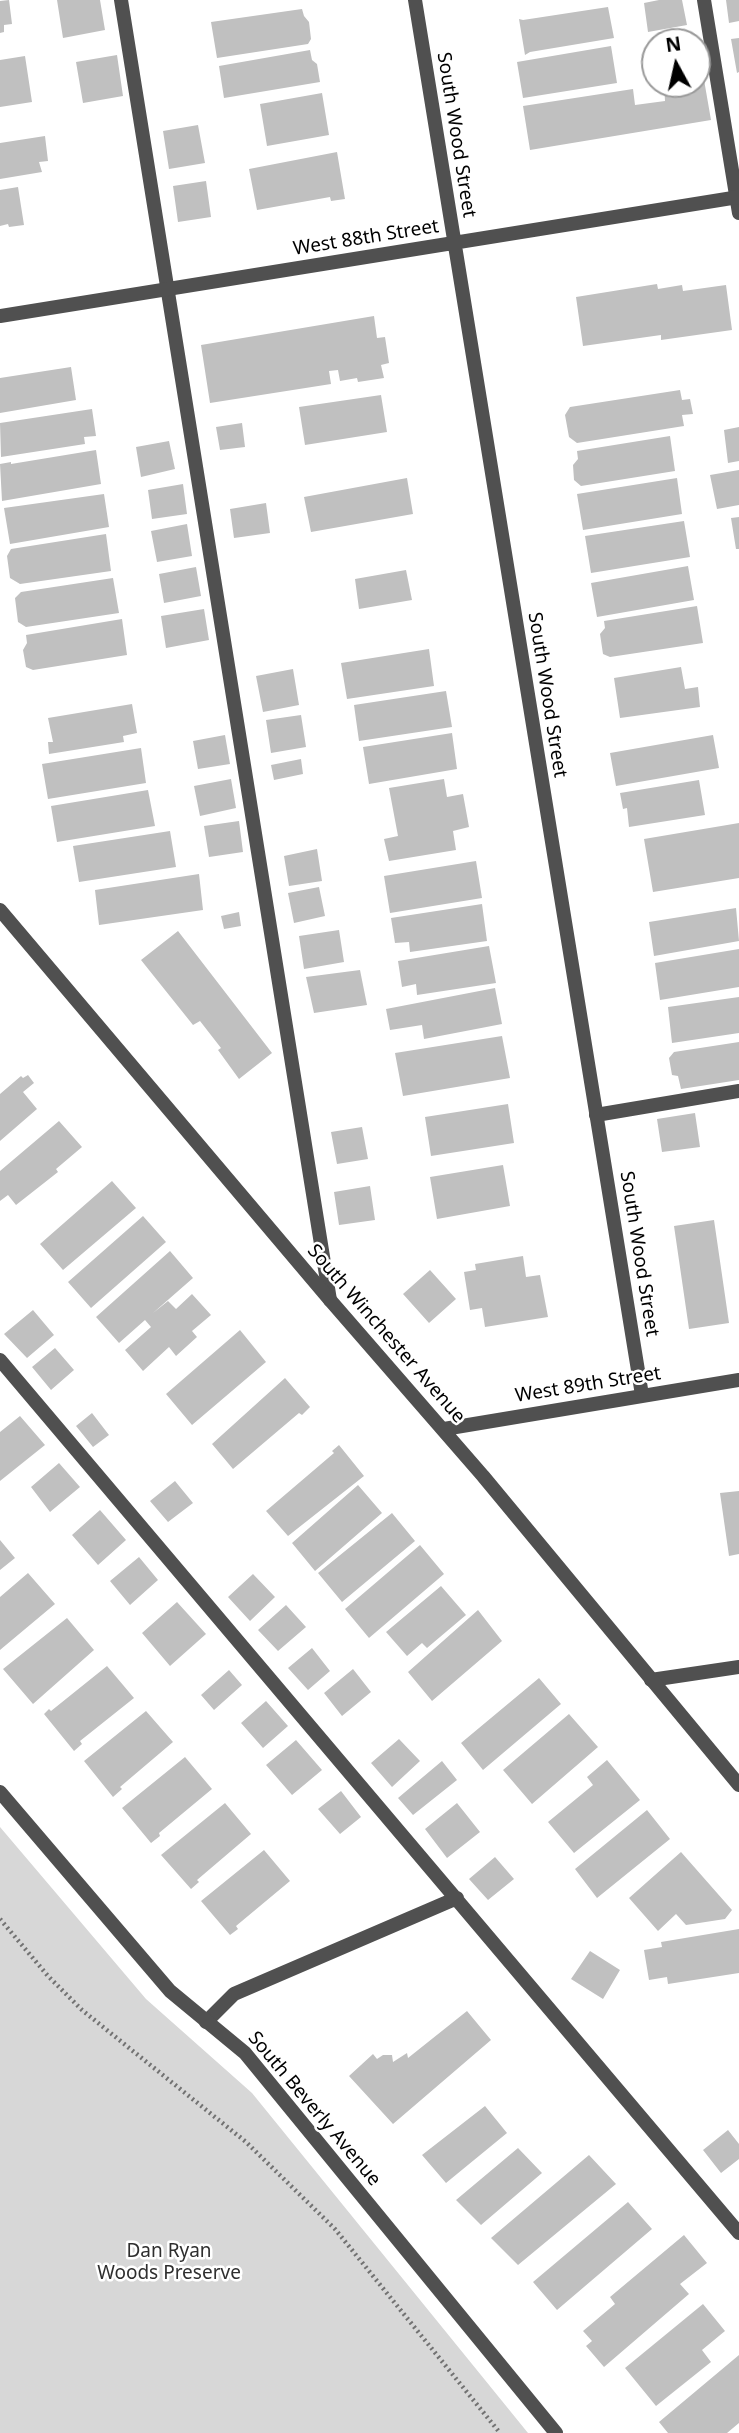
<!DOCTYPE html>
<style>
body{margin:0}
#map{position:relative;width:739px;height:2433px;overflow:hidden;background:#fff;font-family:"Noto Sans",sans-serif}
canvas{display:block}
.north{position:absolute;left:641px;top:28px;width:70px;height:70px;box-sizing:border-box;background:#fff;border:2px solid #999;border-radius:50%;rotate:352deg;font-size:19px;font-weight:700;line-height:28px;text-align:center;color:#000}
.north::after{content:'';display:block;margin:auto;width:24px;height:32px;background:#000;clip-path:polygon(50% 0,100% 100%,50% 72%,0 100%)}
</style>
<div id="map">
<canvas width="739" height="2433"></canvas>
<div class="north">N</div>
</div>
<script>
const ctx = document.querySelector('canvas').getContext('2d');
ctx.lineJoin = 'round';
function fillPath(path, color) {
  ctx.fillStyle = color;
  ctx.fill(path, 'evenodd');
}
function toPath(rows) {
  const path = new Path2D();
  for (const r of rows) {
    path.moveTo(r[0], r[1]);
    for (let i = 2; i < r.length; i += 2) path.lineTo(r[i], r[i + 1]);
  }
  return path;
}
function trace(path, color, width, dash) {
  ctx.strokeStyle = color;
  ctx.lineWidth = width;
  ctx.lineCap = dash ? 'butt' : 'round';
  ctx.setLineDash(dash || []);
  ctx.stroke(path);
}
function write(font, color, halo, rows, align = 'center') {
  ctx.font = font + ' "Noto Sans",sans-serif';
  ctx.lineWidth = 5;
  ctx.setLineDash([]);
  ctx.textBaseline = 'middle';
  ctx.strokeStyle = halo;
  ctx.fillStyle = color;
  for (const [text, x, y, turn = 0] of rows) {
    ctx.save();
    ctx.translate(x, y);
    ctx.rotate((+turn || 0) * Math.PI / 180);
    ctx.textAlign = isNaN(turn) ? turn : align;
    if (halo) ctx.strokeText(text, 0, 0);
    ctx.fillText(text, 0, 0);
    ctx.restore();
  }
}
fillPath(toPath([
 [0,1827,146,1999,252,2093,528,2433,0,2433]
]), '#d7d7d7');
fillPath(toPath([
 [9,0,12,24,4,25,4,32,0,33,0,1],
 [57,0,100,0,105,30,63,38],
 [659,0,682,0,687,25,648,32,644,3],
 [726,0,739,0,739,21,729,23],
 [608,7,614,38,530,52,525,55,519,19,523,20],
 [302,9,304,16,309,22,311,39,308,44,217,58,211,22],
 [692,34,692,42,658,42,658,39],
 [739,38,739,72,737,73,731,39],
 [611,46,617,83,523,98,517,62],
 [310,50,312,60,317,64,320,82,224,98,219,66],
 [117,55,123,96,83,103,76,62],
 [25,56,32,102,0,107,0,60],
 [703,74,711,120,530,150,523,106,633,89,635,105,665,101,664,84,697,84,697,75],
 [322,93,329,135,267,146,260,104],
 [198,125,205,163,169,169,163,131],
 [45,136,48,161,39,162,42,172,0,179,0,143],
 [337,152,345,199,331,201,330,197,257,210,249,169],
 [206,181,211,217,178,222,173,186],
 [18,187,24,225,9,227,8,224,0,226,0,190],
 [657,284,658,289,682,285,683,291,726,285,732,330,661,340,661,335,583,346,576,297],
 [374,316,377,338,385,337,389,363,381,365,384,378,358,382,357,378,340,381,338,370,329,371,331,384,210,403,201,345],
 [71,367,76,400,0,413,0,378],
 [680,390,682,400,690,399,693,414,682,415,684,426,577,443,569,437,565,415,570,407],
 [381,395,387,432,305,445,299,407],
 [92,409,96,436,84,437,85,444,1,457,0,423],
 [242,423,245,447,220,450,216,427],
 [739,427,739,461,728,463,724,430],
 [670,436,675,471,581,486,574,480,573,465,578,459,577,451],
 [169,441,175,469,141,477,136,447],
 [96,450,101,484,2,501,0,464,11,462,11,464],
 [739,470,739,505,717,509,710,475],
 [407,478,413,514,311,532,304,497],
 [677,478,682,514,583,530,577,494],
 [183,484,187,514,152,519,148,490],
 [104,494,109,527,10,544,4,508],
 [266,503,270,533,234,538,230,509],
 [739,517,739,549,736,549,731,518],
 [684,521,690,557,591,573,585,536],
 [187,524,192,556,157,562,151,531],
 [106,534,111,571,20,584,10,578,7,556,11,549],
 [688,566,694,600,597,617,591,583],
 [196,567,201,596,164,603,159,574],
 [406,570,412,600,359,609,355,579],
 [113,578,119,613,26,627,18,622,15,598,21,592],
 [697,606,703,643,610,657,603,654,600,634,605,628,604,621],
 [204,609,209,640,166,648,161,616],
 [122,619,127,655,33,670,26,667,23,650,27,643,26,635],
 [429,649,434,686,347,699,341,663],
 [681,667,685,689,698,687,700,707,620,718,614,678],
 [293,669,299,705,263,712,256,676],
 [446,691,452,727,359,741,354,705],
 [132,704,137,733,123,736,124,742,49,754,48,742,53,742,48,718],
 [301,715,306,747,271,753,266,720],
 [452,733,457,769,369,784,363,747],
 [225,735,230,764,198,769,193,741],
 [713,735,719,768,616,786,610,753],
 [141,748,146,783,48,799,42,764],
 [301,759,303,774,274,780,271,765],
 [231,779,236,808,200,816,194,786],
 [444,779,447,797,463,794,469,827,453,831,456,850,389,861,384,839,398,836,389,788],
 [699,780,705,815,629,827,627,808,623,809,620,793],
 [148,790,155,826,57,842,51,806],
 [239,821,243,852,209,857,204,826],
 [739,823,739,878,653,892,644,839],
 [170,831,176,867,79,882,73,846],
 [317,849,322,881,289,886,284,856],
 [476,861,482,898,390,913,384,876],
 [199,874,203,910,99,925,95,890],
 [319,887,325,916,294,923,288,893],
 [482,904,487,941,410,952,409,942,395,943,391,918],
 [736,908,739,941,654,956,649,922],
 [239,912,241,926,224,929,221,916],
 [339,930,344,962,304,969,299,936],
 [178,931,272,1053,239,1079,218,1050,221,1048,200,1021,193,1025,141,960],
 [489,946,496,983,417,995,416,984,402,987,398,961],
 [739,949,739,987,660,1000,655,963],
 [360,970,367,1005,314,1013,306,977],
 [495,988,502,1024,424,1039,422,1025,390,1030,386,1009],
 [739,997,739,1033,672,1043,668,1007],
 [502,1036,510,1078,403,1096,395,1053],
 [739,1042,739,1080,681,1089,678,1076,672,1075,669,1058,674,1052],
 [28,1075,34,1083,23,1092,37,1109,0,1141,0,1094,21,1076,23,1078],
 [508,1104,514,1143,431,1156,425,1117],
 [695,1113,700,1147,662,1152,657,1119],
 [59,1121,82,1147,56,1169,58,1172,16,1205,8,1195,0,1201,0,1171],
 [362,1127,368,1159,337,1164,331,1132],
 [503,1165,510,1206,437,1219,430,1177],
 [112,1181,136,1208,63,1270,40,1244],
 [370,1186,375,1220,339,1225,334,1192],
 [143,1216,166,1242,91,1308,68,1282],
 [714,1220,729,1323,689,1329,674,1226],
 [170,1251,193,1278,153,1313,168,1301,176,1309,192,1294,211,1315,192,1331,197,1337,176,1356,169,1347,143,1371,125,1350,151,1327,145,1320,119,1343,96,1317],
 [523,1256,526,1277,540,1275,548,1317,485,1327,482,1308,470,1310,464,1272,476,1270,475,1264],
 [430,1270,456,1299,429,1323,403,1294],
 [33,1310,54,1335,27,1358,4,1334],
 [240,1330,266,1362,192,1425,166,1394],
 [55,1348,74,1370,51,1390,32,1367],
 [285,1378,310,1407,302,1415,299,1413,233,1469,212,1444],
 [92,1413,109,1435,93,1447,76,1426],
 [20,1416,45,1445,0,1481,0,1432],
 [339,1445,364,1476,288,1536,266,1511,334,1453,332,1451],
 [59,1463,80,1487,50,1512,31,1487],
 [175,1481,193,1503,168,1522,150,1501],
 [358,1485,382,1513,315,1571,292,1543],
 [739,1491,739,1554,729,1556,720,1493],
 [100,1510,126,1540,98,1565,72,1535],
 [392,1513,415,1541,342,1602,318,1573],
 [0,1540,15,1558,0,1570],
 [420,1545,444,1574,369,1638,345,1609],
 [139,1557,158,1580,130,1605,110,1581],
 [28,1573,55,1604,0,1650,0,1597],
 [253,1574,275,1597,250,1621,228,1597],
 [441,1586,466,1615,427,1648,422,1643,407,1656,386,1632],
 [177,1602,206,1634,170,1666,142,1633],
 [286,1605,306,1627,278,1651,258,1630],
 [478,1610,502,1641,432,1701,408,1672],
 [67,1618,94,1650,33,1704,3,1669],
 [312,1648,330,1671,308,1690,288,1668],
 [107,1666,134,1698,80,1741,82,1744,74,1751,44,1714,49,1709,51,1711],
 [353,1669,371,1692,342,1716,324,1693],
 [229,1670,242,1685,214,1710,201,1695],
 [539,1678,561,1704,483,1770,461,1743],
 [266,1701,288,1726,263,1748,241,1723],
 [146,1711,173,1742,120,1787,122,1789,113,1797,84,1761],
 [569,1714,598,1747,532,1804,503,1770],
 [399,1739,420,1761,392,1787,371,1763],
 [296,1740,322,1770,292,1795,266,1765],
 [185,1757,212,1789,159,1833,160,1836,151,1843,122,1808],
 [607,1760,640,1800,574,1853,548,1822,593,1785,587,1777],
 [442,1761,457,1780,413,1815,398,1798],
 [341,1791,361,1817,340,1834,318,1809],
 [225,1803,251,1834,197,1880,199,1882,191,1889,161,1855],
 [457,1803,480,1832,447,1858,425,1829],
 [647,1810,670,1839,597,1898,575,1869],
 [264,1850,290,1881,236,1926,238,1929,230,1935,201,1901],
 [681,1852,732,1910,725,1919,686,1925,676,1914,658,1931,629,1898],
 [495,1857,514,1879,488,1900,469,1879],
 [739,1929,739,1973,668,1984,667,1977,649,1980,644,1950,662,1947,661,1942],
 [590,1951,620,1970,603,1999,571,1979],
 [467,2011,491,2040,393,2124,349,2076,373,2054,377,2059,383,2055,392,2055,393,2062,407,2053,408,2058],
 [485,2106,507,2133,446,2183,422,2155],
 [728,2130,739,2144,739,2159,721,2173,703,2150],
 [518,2148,542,2173,481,2225,456,2200],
 [589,2155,616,2184,518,2265,491,2238],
 [628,2202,652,2229,557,2310,533,2282],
 [684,2235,707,2263,680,2284,689,2294,604,2367,586,2346,592,2341,583,2331,615,2304,610,2297],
 [703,2304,725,2331,702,2350,711,2362,656,2406,625,2368],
 [739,2355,739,2423,727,2433,668,2433,659,2422]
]), '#c0c0c0');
trace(toPath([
 [0,1919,48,1976,82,2010,246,2142,335,2229,500,2433]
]), '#727272', 4.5, [2, 3.5]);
trace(toPath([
 [121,0,330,1300],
 [704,0,739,213],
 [596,1115,739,1091],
 [0,1360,739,2233],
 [651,1680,739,1667],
 [206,2022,234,1994,457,1898]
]), '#505050', 14);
trace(toPath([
 [415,0,642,1395],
 [0,316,739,197],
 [0,910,330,1300,483,1476,739,1785],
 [444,1429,739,1380],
 [0,1792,170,1991,245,2053,556,2433]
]), '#505050', 14);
write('19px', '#000', '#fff', [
 ["South Wood Street",456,135,81],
 ["West 88th Street",366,238,-9],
 ["South Wood Street",547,695,81],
 ["South Wood Street",639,1254,81],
 ["South Winchester Avenue",386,1334,49],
 ["West 89th Street",588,1385,-9],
 ["South Beverly Avenue",314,2109,50]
]);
write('19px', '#2e2e2e', '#fff', [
 ["Dan Ryan",169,2252],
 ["Woods Preserve",169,2274]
]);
</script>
